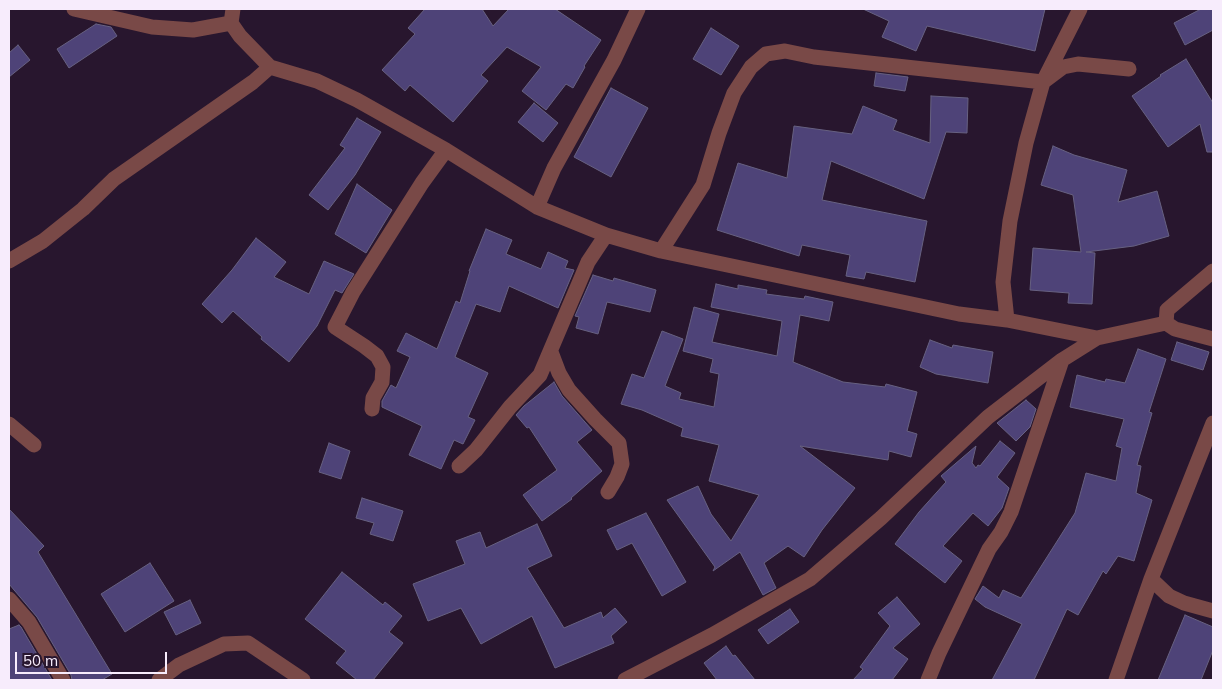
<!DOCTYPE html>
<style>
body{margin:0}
#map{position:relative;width:1222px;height:689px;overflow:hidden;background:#28162e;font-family:Mulish,sans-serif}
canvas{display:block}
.frame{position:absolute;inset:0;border:10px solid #f7ecfc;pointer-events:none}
.scale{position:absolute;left:15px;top:652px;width:152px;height:22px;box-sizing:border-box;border:2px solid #f7ecfc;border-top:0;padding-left:6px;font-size:15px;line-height:18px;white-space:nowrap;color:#f7ecfc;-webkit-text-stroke:4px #28162e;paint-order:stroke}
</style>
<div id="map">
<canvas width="1222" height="689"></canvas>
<div class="frame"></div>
<div class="scale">50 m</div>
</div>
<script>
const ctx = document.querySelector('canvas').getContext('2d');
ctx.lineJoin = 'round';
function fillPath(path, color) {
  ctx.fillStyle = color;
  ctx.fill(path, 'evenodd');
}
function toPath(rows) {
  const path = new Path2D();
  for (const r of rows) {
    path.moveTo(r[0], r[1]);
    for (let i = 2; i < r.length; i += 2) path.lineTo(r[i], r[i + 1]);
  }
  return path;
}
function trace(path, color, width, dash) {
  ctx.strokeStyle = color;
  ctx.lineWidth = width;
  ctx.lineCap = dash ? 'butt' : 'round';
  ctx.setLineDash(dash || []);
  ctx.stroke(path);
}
const building = toPath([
 [425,9,482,9,493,26,509,9,555,9,601,40,584,66,585,67,573,88,566,84,546,110,522,91,541,67,507,47,481,75,488,81,453,122,410,85,405,91,382,70,415,34,408,28,425,9],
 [863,9,1045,9,1035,51,927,26,916,51,882,37,889,21,863,9],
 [1201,9,1213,9,1213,30,1185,45,1174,23,1201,9],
 [96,24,111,27,117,36,69,68,57,49,96,24],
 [711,28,739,46,721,75,693,59,711,28],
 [18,45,30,60,9,77,9,53,18,45],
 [1186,59,1213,103,1213,152,1207,152,1200,124,1168,147,1132,96,1161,76,1160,75,1186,59],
 [876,73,908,77,905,91,874,86,876,73],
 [611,88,648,108,611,177,574,157,611,88],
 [931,96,968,98,967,133,946,132,924,199,831,161,822,200,927,221,915,282,866,272,864,279,846,276,850,255,802,245,799,256,717,230,738,163,787,178,794,126,852,134,863,106,897,120,893,130,930,143,931,96],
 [534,103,558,123,543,142,518,122,534,103],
 [357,118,381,132,355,175,328,210,309,195,345,148,340,145,357,118],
 [1053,146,1074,155,1127,170,1118,202,1157,191,1169,236,1134,246,1086,252,1095,253,1092,304,1068,303,1069,293,1030,290,1033,248,1081,252,1073,195,1041,185,1053,146],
 [357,184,392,210,366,253,335,234,357,184],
 [486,229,512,240,506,254,541,269,548,252,568,261,565,268,574,270,558,308,509,286,500,312,476,304,455,357,488,373,468,417,475,420,463,444,454,440,441,469,409,455,422,426,382,407,382,401,391,385,396,388,410,357,397,351,406,333,437,349,456,301,460,303,470,271,469,271,486,229],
 [256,238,286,262,274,277,309,294,324,261,354,274,342,293,335,290,317,326,289,362,261,339,262,337,233,311,222,323,202,304,232,270,256,238],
 [593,275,613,281,614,278,656,290,650,312,607,302,598,334,576,328,579,317,575,316,593,275],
 [716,284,738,289,738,285,767,290,766,294,804,299,805,296,833,302,829,321,800,315,793,362,843,382,885,387,886,384,917,392,907,431,917,434,911,457,889,451,888,460,800,446,855,488,822,530,804,557,788,546,764,563,776,588,763,595,740,552,713,571,715,567,667,500,698,486,711,514,731,541,759,495,709,481,719,445,681,436,683,428,642,410,621,404,632,374,644,378,662,331,683,339,665,386,681,393,679,399,714,407,719,374,710,372,713,359,683,351,694,307,719,314,712,342,777,356,782,321,711,307,716,284],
 [930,340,952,348,953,345,993,352,988,383,936,374,920,367,930,340],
 [1177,342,1209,352,1203,370,1171,360,1177,342],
 [1138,349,1166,359,1149,412,1152,413,1137,465,1141,466,1136,493,1152,500,1134,561,1118,556,1106,574,1103,571,1078,615,1067,609,1034,680,992,680,1022,624,985,607,975,599,983,586,999,598,1003,590,1021,598,1075,513,1086,473,1116,481,1122,448,1116,446,1124,419,1070,407,1077,375,1105,382,1106,379,1125,383,1138,349],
 [554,382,562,396,592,430,577,442,602,471,571,498,572,499,542,521,523,495,557,470,529,427,527,428,516,415,524,406,554,382],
 [1026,400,1036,409,1030,427,1016,441,997,423,1026,400],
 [1000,441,1015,453,997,477,1009,488,1002,508,988,526,973,513,943,546,962,561,945,583,895,544,919,512,946,482,941,476,976,446,972,463,976,468,978,465,980,466,1000,441],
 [329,443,350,451,341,479,319,472,329,443],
 [362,498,403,511,393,541,370,534,374,523,356,518,362,498],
 [9,509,44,546,38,552,112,674,102,680,72,680,71,675,37,617,9,584,9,509],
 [646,513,686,582,662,596,632,543,617,550,607,530,646,513],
 [537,524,552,556,527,568,564,628,601,612,603,618,615,608,627,622,611,636,614,643,555,668,532,616,481,644,461,608,428,621,413,584,465,564,456,541,480,532,486,548,537,524],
 [150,563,174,601,125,632,101,594,150,563],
 [342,572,383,605,385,602,402,616,389,632,403,643,373,680,357,680,336,663,346,651,305,619,342,572],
 [897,597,920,624,893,648,908,659,892,680,853,680,863,669,860,667,890,626,878,613,897,597],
 [190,600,201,623,176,635,164,612,190,600],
 [790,609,799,622,768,644,758,630,790,609],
 [1185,615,1213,627,1213,650,1201,680,1158,680,1185,615],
 [19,625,21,627,52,680,9,680,9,629,19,625],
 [726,646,733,656,735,655,755,680,717,680,704,663,726,646]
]);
fillPath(building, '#4e4378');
trace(building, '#676181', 1);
trace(toPath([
 [74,9,152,27,193,30,231,23],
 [233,9,231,23,240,36,270,67,317,81,357,100,446,150,537,207,606,235,661,251,959,314,1007,320,1097,338],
 [537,207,554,168,614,60,638,9],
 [661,251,703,185,719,133,734,93,751,67,766,54,785,51,814,57,1043,82,1063,67,1078,64,1129,69],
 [9,261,43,241,83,209,114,179,253,82,270,67],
 [1007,320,1003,282,1010,221,1026,143,1043,82,1080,9],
 [1166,323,1167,310,1213,271],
 [551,352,559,373,569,390,595,419,619,443,622,464,617,477,608,492],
 [372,409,373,398,382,382,383,367,377,356,364,346,335,327,353,292,422,183,446,150],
 [9,424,34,445],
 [459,466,476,450,510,407,540,375,588,262,606,235],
 [1151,579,1169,596,1184,603,1213,611],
 [9,599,29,622,63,680],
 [159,680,179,665,224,644,248,643,303,680],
 [625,680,712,635,810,579,881,518,988,417,1062,360,1097,338,1166,323,1175,329,1213,339],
 [928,680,939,653,989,549,1001,532,1011,512,1062,360],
 [1116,680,1151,579,1213,423]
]), '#794947', 15);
</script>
